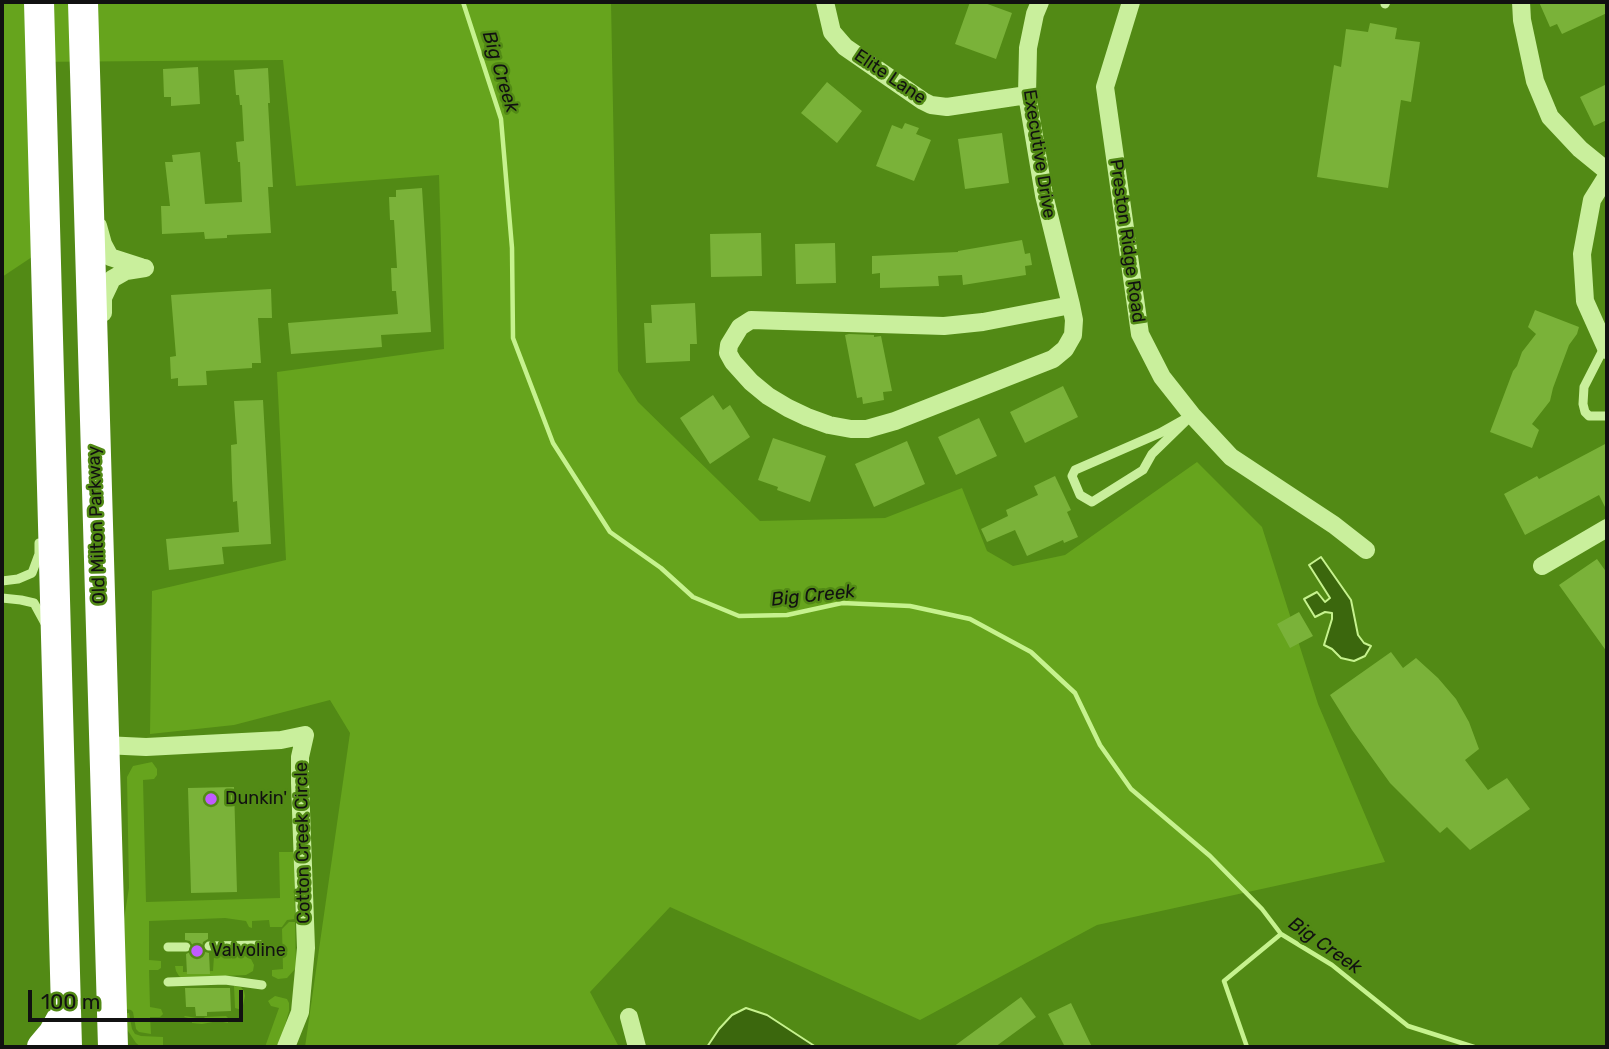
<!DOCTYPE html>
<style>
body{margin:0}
#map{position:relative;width:1609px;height:1049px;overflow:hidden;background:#528a15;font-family:Rubik,sans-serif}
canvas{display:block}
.frame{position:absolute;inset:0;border:4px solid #111;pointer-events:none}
.scale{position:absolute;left:28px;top:990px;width:215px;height:32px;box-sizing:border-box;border:4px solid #111;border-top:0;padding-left:9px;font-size:21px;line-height:24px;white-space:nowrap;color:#111;-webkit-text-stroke:5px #528a15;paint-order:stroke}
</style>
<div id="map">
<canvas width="1609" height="1049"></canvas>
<div class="frame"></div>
<div class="scale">100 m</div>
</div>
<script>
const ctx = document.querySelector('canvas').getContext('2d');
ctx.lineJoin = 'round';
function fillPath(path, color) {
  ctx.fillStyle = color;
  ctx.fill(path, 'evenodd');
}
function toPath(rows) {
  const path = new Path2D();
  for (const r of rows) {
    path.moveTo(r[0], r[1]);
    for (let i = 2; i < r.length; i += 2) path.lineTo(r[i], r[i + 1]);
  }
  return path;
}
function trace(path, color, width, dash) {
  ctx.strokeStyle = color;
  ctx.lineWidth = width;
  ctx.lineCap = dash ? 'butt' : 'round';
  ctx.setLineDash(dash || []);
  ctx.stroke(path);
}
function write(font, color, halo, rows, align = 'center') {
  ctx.font = font + ' Rubik,sans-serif';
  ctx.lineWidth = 5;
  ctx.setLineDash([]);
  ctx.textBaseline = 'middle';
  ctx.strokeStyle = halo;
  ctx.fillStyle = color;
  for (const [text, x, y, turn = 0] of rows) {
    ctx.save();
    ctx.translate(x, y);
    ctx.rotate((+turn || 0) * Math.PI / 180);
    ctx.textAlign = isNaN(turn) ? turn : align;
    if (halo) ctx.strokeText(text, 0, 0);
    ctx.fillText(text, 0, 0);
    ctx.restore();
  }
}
fillPath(toPath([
 [2,2,611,2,618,371,638,402,760,521,885,518,962,488,987,551,1013,566,1065,555,1197,462,1262,527,1318,704,1385,862,1097,925,920,1020,670,907,590,992,619,1047,305,1047,350,733,330,700,234,725,150,734,152,591,286,560,277,372,444,349,439,175,296,186,283,60,27,62,35,255,2,277],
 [152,762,157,769,157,775,154,779,143,780,146,902,280,898,279,852,294,852,295,919,287,920,282,927,270,927,269,920,252,921,252,928,249,927,246,921,225,918,149,921,149,960,161,961,161,968,158,970,149,970,150,1007,161,1009,163,1014,160,1017,150,1017,151,1034,139,1032,136,1029,133,1012,131,1010,126,1009,124,919,129,888,127,777,133,766],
 [289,922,295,922,296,968,287,978,278,979,272,976,272,970,283,969,282,929],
 [214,956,245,956,251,959,254,965,253,971,246,975,182,978,179,976,176,971,175,966,183,966,183,972,213,971],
 [234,986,241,987,244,991,245,996,242,1010,235,1008],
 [275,996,287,999,289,1003,289,1011,279,1047,265,1047,279,1008,271,1006,268,1001],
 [126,1013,129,1013,132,1029,135,1034,141,1036,163,1037,163,1045,181,1047,141,1047,136,1043,126,1028],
 [185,1016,203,1019,205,1017,226,1016,228,1018,228,1023,218,1021,202,1024,192,1023,192,1019,184,1017]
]), '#66a41d');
const water = toPath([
 [1321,557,1351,600,1358,635,1364,643,1371,646,1365,656,1354,661,1341,658,1332,649,1324,645,1332,619,1332,613,1325,612,1315,617,1304,599,1317,592,1325,602,1330,598,1309,565,1321,557],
 [746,1008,767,1015,816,1047,707,1047,719,1029,732,1015,746,1008]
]);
fillPath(water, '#3b670d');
trace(water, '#c6f28e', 2);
trace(toPath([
 [463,2,501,119,512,248,513,338,553,443,610,532,661,568,693,597,739,616,787,615,842,603,910,606,970,619,1031,652,1075,693,1100,745,1131,789,1210,856,1262,909,1281,934,1332,965,1408,1026,1474,1047],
 [1247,1047,1224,981,1281,934]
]), '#c6f28e', 4.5);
fillPath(toPath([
 [970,2,982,2,1012,13,996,59,955,44],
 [1539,2,1607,2,1607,13,1562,34,1557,24,1550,27],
 [1370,23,1397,28,1395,39,1420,42,1411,102,1401,100,1388,188,1317,177,1334,65,1341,67,1346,29,1368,32],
 [198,67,200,104,171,106,171,97,164,97,163,69],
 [268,68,270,103,268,103,273,187,268,187,271,233,227,235,227,238,205,239,204,232,162,234,161,206,170,206,165,162,173,162,172,155,200,152,205,204,242,202,240,162,238,162,236,142,244,141,242,105,240,105,239,95,236,95,234,70],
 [827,82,862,111,837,143,801,113],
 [1607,84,1607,120,1594,126,1580,97],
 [905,123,919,128,916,134,931,140,914,181,876,166,892,125,902,129],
 [1002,133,1009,183,965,189,958,139],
 [422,188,431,332,381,335,382,347,291,354,288,323,398,314,396,291,392,291,391,268,397,268,394,220,390,220,389,197,396,197,396,190],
 [761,233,762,276,711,277,710,234],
 [1022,240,1025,254,1030,253,1032,265,1025,266,1026,275,963,285,962,275,938,276,939,286,880,288,880,273,872,274,872,256,958,252,958,251],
 [835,243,836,283,796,284,795,244],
 [271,289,272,318,258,318,261,363,252,363,252,368,206,371,207,385,178,386,178,378,171,379,170,357,176,356,171,295],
 [695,303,697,344,690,344,690,361,646,363,644,323,652,323,651,305],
 [1535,310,1579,327,1577,334,1569,345,1553,388,1550,401,1532,424,1539,430,1532,448,1490,432,1513,371,1517,366,1522,352,1536,334,1528,327],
 [849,334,874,335,874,337,881,336,892,391,883,392,884,400,863,404,862,397,857,398,845,335],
 [1063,386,1078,417,1025,443,1010,412],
 [713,395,723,410,730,405,750,437,710,464,680,418],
 [263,400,271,544,222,547,224,564,169,570,166,539,239,532,237,501,233,502,232,480,231,445,237,444,234,401],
 [979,418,997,456,956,475,938,437],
 [773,438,826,456,810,502,777,490,778,487,758,480],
 [907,441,925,484,874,507,855,464],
 [1607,443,1607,511,1599,495,1525,535,1504,494,1537,476,1539,479],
 [1055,476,1071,510,1067,512,1078,537,1064,543,1063,540,1027,556,1015,530,987,542,981,529,1008,516,1006,510,1038,495,1034,486],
 [1597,559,1607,573,1607,652,1559,585],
 [1299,612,1313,636,1290,648,1277,624],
 [1391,652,1403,668,1416,658,1438,678,1456,699,1469,722,1479,749,1465,760,1488,790,1507,778,1530,809,1470,850,1447,827,1440,833,1390,783,1352,730,1330,695],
 [234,787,237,892,191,893,188,788],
 [185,933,208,933,208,939,203,942,202,947,205,952,209,953,210,974,187,974,186,954,192,951,193,946,190,941,185,940],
 [185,988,230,988,231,1011,207,1012,207,1016,196,1016,195,1007,186,1007],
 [1021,997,1036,1017,995,1047,953,1047],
 [1071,1003,1092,1047,1065,1047,1048,1014]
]), '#7ab239');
trace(toPath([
 [1385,4,1386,2],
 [1605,346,1584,387,1583,404,1585,412,1589,416,1607,416],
 [1192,415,1152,454,1143,470,1092,502,1080,495,1072,476,1075,470,1160,433,1192,415],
 [2,581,18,579,32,573,39,554,39,543],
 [2,598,21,600,34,603,46,625],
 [209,946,260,945],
 [168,947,186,947],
 [168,982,225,980,262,985]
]), '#c9ef9c', 9);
trace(toPath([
 [825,2,832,32,845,47,923,101,931,105,947,107,1027,95],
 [1040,2,1035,14,1028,48,1027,95,1044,195,1071,305],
 [1131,2,1105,87,1140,334,1162,377,1192,415,1231,457,1334,525,1366,550],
 [1521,2,1522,20,1535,81,1550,117,1580,149,1607,171],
 [1607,176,1592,200,1582,254,1585,301,1607,350],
 [98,226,103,244,110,257,141,267],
 [1071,305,1074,320,1073,335,1065,349,1053,359,895,421,867,429,851,429,829,425,807,417,788,408,768,396,751,382,733,362,728,353,729,345,740,327,751,320,944,326,983,322,1071,305],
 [103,313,103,298,112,279,126,271,145,268],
 [1542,566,1607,528],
 [104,745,146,747,281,740,305,735,300,757,300,783,306,948,300,1012,286,1047],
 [629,1017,637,1047]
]), '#c9ef9c', 18);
trace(toPath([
 [39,2,67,1047],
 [83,2,113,1047],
 [42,1047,53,1034,63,1016,66,1007]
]), '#fff', 30);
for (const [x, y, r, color] of [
 [211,799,7,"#c15bff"],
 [197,951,7,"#c15bff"]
]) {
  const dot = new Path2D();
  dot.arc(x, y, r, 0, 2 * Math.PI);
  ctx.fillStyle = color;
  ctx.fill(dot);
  trace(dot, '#528a15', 2.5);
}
write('18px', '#111', '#528a15', [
 ["Elite Lane",890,77,34],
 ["Executive Drive",1039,154,81],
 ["Preston Ridge Road",1127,241,82],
 ["Old Milton Parkway",97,525,-92],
 ["Cotton Creek Circle",303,843,-91]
]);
write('18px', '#111', '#528a15', [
 ["Dunkin'",225,799],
 ["Valvoline",211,951]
], 'left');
write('italic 19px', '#111', '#528a15', [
 ["Big Creek",500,72,73],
 ["Big Creek",813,596,-6],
 ["Big Creek",1325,946,35]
]);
</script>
